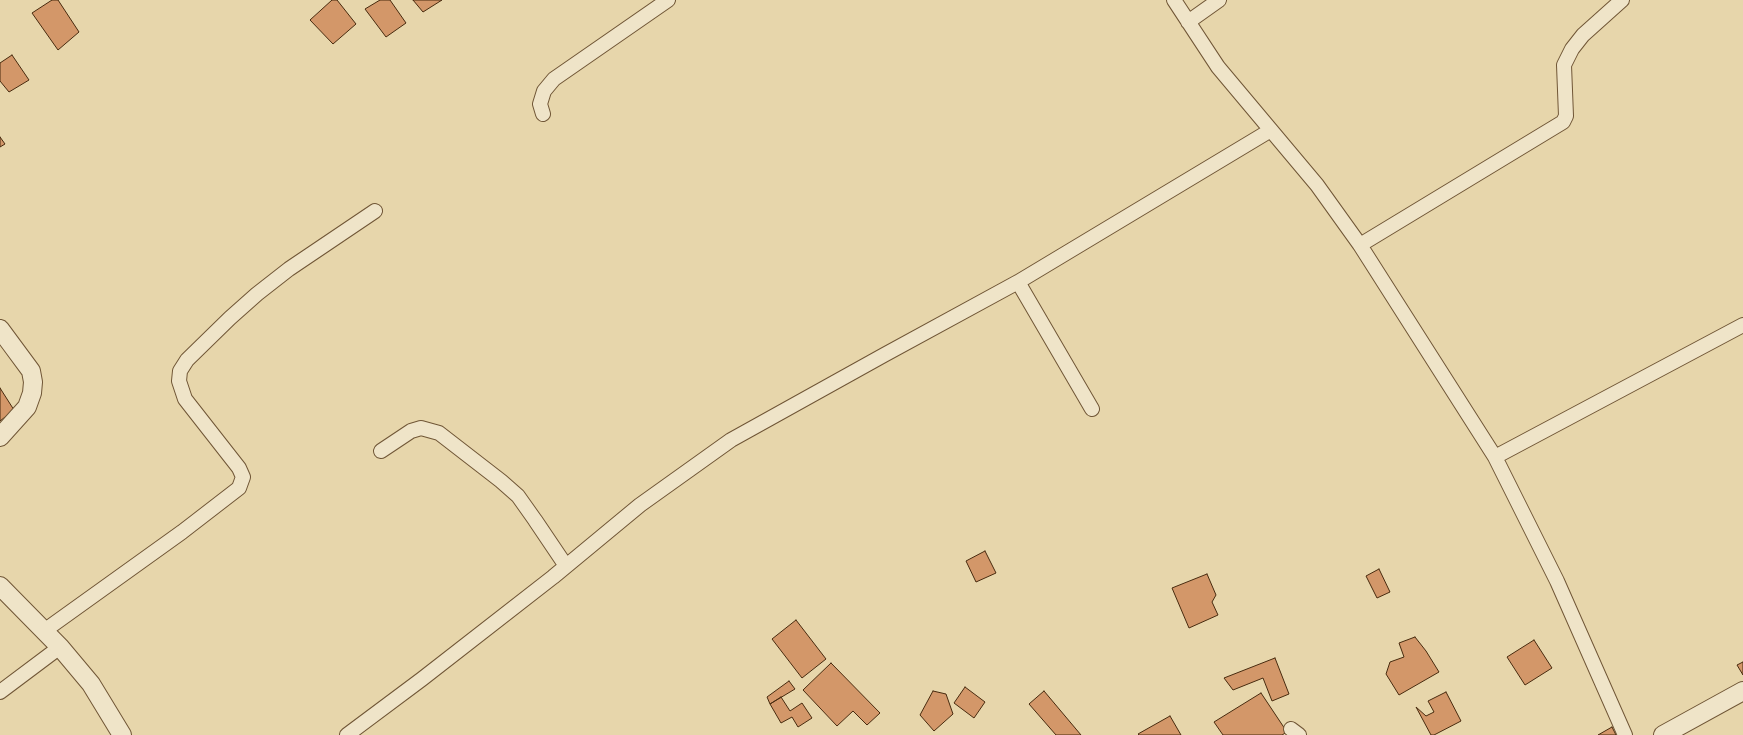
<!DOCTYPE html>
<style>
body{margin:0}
canvas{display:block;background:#e7d6ab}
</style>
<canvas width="1743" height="735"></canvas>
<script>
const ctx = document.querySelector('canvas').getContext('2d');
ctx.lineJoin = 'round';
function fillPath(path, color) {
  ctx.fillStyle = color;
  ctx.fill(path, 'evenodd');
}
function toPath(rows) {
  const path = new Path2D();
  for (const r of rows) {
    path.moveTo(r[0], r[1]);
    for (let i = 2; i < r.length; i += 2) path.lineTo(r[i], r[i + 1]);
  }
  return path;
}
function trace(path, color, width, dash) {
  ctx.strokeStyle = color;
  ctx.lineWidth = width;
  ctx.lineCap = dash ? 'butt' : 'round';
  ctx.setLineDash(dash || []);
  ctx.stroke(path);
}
const building = toPath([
 [52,0,58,0,79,32,58,50,32,13,52,0],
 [332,0,337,0,356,24,333,44,310,20,332,0],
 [380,0,390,0,406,23,386,37,365,9,380,0],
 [413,0,442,0,423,12,413,0],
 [12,55,29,80,9,92,0,81,0,63,12,55],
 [0,137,5,144,0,147,0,137],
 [0,388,14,410,0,421,0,388],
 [985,551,996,573,976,582,966,561,985,551],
 [1379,569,1390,592,1377,598,1366,576,1379,569],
 [1207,574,1216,595,1212,602,1218,615,1189,628,1172,588,1207,574],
 [796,620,826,659,802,678,772,639,796,620],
 [1415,637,1426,651,1439,672,1399,695,1386,674,1390,662,1404,657,1399,643,1415,637],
 [1534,640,1552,668,1525,685,1507,657,1534,640],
 [1275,658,1289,694,1272,701,1263,678,1233,690,1224,678,1275,658],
 [1743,662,1743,675,1737,665,1743,662],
 [831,663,880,713,867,725,853,711,837,726,803,690,831,663],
 [789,681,795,689,770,704,767,697,789,681],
 [965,687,985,702,974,718,954,703,965,687],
 [933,691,946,694,953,714,934,731,920,715,933,691],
 [1044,691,1081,735,1056,735,1029,704,1044,691],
 [1446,692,1461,721,1434,735,1431,735,1416,707,1426,716,1434,712,1428,701,1446,692],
 [1261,693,1287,732,1282,735,1223,735,1214,722,1261,693],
 [781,697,790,711,802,703,812,718,798,727,792,717,781,723,770,704,781,697],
 [1170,716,1181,735,1139,735,1138,734,1170,716],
 [1612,727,1616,735,1598,735,1612,727]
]);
fillPath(building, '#d39769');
trace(building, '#482b0f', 1);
const minor = toPath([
 [1174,0,1218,67,1317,185,1360,245,1495,457,1557,581,1625,735],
 [1188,22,1219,0],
 [543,114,540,104,544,91,554,79,668,0],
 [1360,245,1563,122,1566,116,1564,65,1572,49,1583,35,1622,0],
 [1018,282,1092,409],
 [381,451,411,431,421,428,439,433,501,481,518,496,535,520,566,566],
 [1495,457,1743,325],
 [44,631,182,532,239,488,243,477,239,468,185,399,179,381,180,371,187,360,230,318,257,294,289,269,375,211],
 [0,692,60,647],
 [1291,729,1299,735],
 [347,735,422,679,553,577,640,505,731,440,884,355,1018,282,1271,130]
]);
const tertiary = toPath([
 [0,329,31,371,33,382,32,393,27,407,0,437],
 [0,586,60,647,91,684,122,735],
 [1663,735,1743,691]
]);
trace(minor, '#705636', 16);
trace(tertiary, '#705636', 20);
trace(minor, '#efe4c8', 14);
trace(tertiary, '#efe4c8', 18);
</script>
